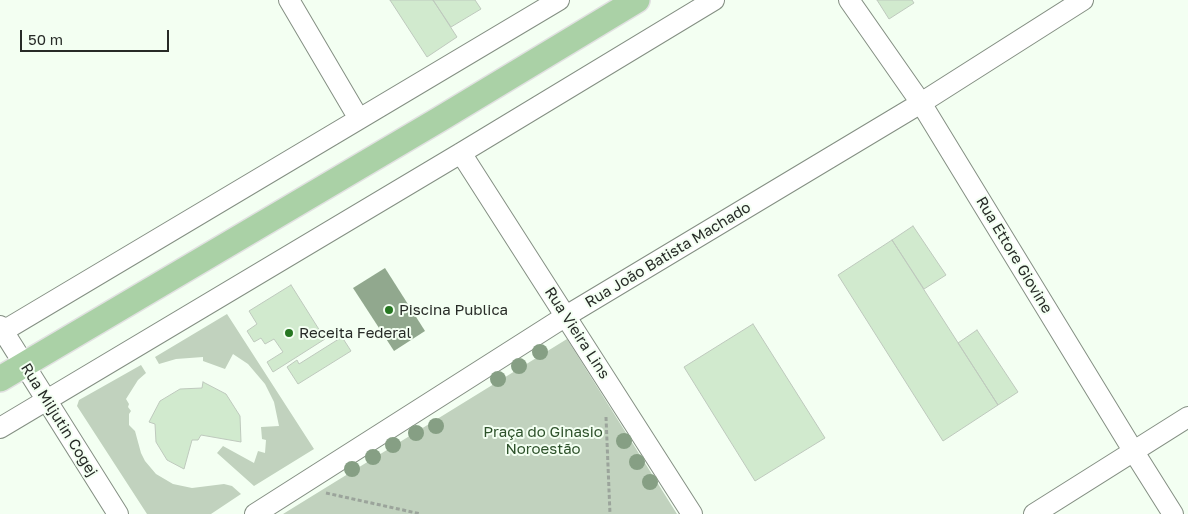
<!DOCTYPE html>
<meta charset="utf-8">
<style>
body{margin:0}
#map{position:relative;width:1188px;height:514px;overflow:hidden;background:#f3fff2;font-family:"Golos Text",sans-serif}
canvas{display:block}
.scale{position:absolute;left:20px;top:30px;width:149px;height:22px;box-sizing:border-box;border:2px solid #272b27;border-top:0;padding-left:6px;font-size:15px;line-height:18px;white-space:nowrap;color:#272b27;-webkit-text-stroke:4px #f3fff2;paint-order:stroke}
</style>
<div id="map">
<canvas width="1188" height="514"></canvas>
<div class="scale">50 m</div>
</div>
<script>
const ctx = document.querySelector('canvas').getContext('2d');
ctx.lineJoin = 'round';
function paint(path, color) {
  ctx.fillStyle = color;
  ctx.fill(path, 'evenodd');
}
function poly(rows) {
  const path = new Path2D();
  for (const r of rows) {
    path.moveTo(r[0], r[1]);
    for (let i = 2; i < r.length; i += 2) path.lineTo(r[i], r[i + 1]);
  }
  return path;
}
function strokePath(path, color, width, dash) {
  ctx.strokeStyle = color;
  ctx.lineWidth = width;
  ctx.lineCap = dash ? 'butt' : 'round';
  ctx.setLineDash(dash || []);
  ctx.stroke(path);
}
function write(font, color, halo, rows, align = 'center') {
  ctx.font = font + ' "Golos Text",sans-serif';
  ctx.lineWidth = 4;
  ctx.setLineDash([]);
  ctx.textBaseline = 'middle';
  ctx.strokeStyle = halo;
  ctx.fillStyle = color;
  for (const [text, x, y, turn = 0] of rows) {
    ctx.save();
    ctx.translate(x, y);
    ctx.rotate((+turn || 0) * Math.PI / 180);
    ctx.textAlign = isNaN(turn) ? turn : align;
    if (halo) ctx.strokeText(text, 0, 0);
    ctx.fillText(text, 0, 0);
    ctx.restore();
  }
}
paint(poly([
 [227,314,314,449,254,486,217,453,223,446,254,463,258,451,265,453,266,440,262,439,261,427,279,426,274,402,265,384,248,364,233,354,225,369,203,361,203,357,176,359,159,364,155,357],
 [567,339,677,514,283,514],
 [141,365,146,373,138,380,126,399,129,404,128,407,131,411,129,414,129,425,135,431,141,453,145,461,156,474,173,484,192,488,224,484,232,486,241,494,211,514,147,514,77,406,79,400]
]), '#c1d2be');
paint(poly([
 [385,268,425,331,394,351,353,288]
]), '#91a88e');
const building = poly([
 [390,0,433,0,457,37,427,57,390,0],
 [433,0,475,0,481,9,451,27,433,0],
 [877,0,912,0,914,3,889,19,877,0],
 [913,226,946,275,924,289,892,240,913,226],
 [892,240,998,405,943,441,838,275,892,240],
 [291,285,325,339,273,372,267,362,283,352,274,339,265,344,261,338,254,342,247,331,257,324,249,311,291,285],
 [753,324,825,438,755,481,684,367,753,324],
 [977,330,1018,392,998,405,958,343,977,330],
 [342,337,351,351,298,384,287,367,297,360,299,364,342,337],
 [203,382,226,394,240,416,241,442,201,435,198,440,192,440,184,469,167,460,156,442,155,424,149,422,160,401,180,389,202,388,203,382]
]);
paint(building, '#d1eace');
strokePath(building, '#bec9bd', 1);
const minor = poly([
 [289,0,359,119],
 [849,0,921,103,1134,452,1173,514],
 [461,153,692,514],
 [0,326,118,514],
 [0,333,559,0],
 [0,428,461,153,714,0],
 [255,514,566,316,921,103,1083,0],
 [1034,514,1188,417]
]);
const major = poly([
 [0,379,440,119,637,0]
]);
strokePath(minor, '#848f83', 22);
strokePath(major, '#e1e1e1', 28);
strokePath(poly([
 [606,417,610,514],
 [326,493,421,514]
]), '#9ba49b', 3, [4, 2.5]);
strokePath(minor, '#fff', 20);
strokePath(major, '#aad1a6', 25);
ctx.fillStyle = '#869f84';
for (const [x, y] of [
 [540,352],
 [519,366],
 [498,379],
 [436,426],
 [416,433],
 [624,441],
 [393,445],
 [373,457],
 [637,462],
 [352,469],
 [650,482]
]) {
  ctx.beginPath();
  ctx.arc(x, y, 8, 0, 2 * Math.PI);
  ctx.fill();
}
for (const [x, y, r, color] of [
 [389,310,5,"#267721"],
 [289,333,5,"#267721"]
]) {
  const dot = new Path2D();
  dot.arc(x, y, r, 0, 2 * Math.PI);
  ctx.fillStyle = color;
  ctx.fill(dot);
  strokePath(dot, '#f3fff2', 2);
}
write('15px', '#272b27', '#f3fff2', [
 ["Rua João Batista Machado",668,255,-31],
 ["Rua Ettore Giovine",1014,255,59],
 ["Rua Vieira Lins",577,333,57],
 ["Rua Miljutin Cogej",59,420,58]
]);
write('15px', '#272b27', '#f3fff2', [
 ["Piscina Publica",399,310],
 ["Receita Federal",299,333]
], 'left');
write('15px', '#2d512a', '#f3fff2', [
 ["Praça do Ginasio",543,432],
 ["Noroestão",543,449]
]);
</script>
